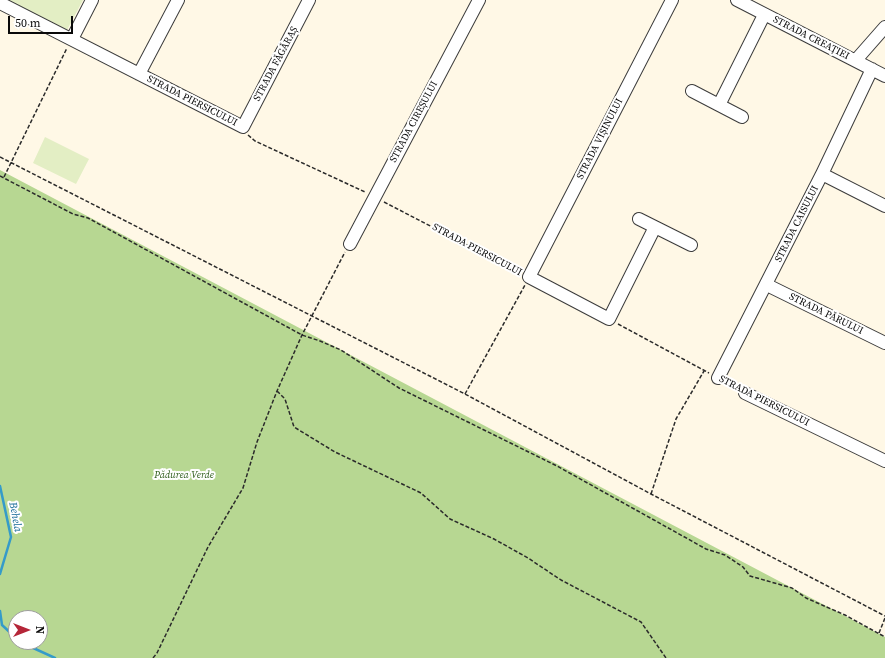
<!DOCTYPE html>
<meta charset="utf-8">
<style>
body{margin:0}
#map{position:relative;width:885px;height:658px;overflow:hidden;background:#fff8e6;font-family:"Source Serif 4",serif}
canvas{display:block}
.north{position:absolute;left:8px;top:610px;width:40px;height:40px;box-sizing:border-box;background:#fff;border:1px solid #9d9d9d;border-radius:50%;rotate:90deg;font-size:11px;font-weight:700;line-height:16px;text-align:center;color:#090909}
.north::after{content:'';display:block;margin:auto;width:14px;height:18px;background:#b52639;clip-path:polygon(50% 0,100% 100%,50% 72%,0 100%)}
.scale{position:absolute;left:8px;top:16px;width:65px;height:18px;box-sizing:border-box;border:2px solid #090909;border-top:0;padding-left:5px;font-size:12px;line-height:14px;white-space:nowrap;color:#090909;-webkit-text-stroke:3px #fff;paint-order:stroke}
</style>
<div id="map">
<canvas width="885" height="658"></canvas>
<div class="north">N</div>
<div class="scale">50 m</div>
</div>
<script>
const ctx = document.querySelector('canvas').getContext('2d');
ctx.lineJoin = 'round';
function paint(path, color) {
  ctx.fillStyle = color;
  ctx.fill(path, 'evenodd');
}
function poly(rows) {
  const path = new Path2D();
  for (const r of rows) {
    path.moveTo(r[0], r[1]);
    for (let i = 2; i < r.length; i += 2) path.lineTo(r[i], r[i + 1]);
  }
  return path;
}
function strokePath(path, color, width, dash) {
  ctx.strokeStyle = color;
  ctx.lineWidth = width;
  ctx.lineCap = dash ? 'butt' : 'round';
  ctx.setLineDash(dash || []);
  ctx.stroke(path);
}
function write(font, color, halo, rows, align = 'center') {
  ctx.font = font + ' "Source Serif 4",serif';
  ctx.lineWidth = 4;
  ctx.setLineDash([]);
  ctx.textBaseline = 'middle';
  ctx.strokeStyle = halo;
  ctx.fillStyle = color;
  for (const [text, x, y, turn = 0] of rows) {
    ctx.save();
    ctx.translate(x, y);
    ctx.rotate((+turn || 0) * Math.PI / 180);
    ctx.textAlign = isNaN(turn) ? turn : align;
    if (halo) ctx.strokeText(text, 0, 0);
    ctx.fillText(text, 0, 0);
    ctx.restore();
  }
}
paint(poly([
 [0,170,885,637,885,658,0,658],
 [16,618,40,618,40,642,16,642]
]), '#b7d792');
paint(poly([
 [6,0,83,0,66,32],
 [45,137,89,159,76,184,33,163]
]), '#e3eec4');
strokePath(poly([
 [0,486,11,537,0,574],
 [0,611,2,625,16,638],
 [20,642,55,658]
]), '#359bc9', 2.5);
const minor = poly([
 [737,0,885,76],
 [0,3,243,127,309,0],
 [72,39,92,0],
 [856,60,885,27],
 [139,74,178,0],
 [692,91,742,117],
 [719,105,764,15],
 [822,174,885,206],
 [639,219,691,245],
 [655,227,609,319,529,277,672,0],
 [350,244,479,0],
 [767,285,885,343],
 [718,378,822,174,872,69],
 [745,393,885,461]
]);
strokePath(minor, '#3c3c3c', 14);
strokePath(poly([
 [248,135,255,141,365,192],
 [0,157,465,394,651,494,885,616],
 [0,176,73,214,88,218,302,335,320,341,341,350,399,388,557,466,706,549,725,555,743,567,750,576,792,588,806,598,845,615,885,637],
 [4,177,67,48],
 [384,202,519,272],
 [618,324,709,373],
 [727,383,736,387],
 [277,391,285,399,294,427,335,452,421,493,450,519,494,539,528,558,561,580,641,622,666,658],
 [465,394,525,285],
 [651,494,676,419,704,371],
 [879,633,885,618],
 [153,658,157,653,208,547,243,488,257,442,277,391,302,335,345,252]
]), '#2b2b2b', 1.5, [4, 2]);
strokePath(minor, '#fff', 12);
write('10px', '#090909', '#fff', [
 ["STRADA CREAȚIEI",811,38,27],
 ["STRADA FĂGĂRAȘ",276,64,-62],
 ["STRADA PIERSICULUI",192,101,27],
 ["STRADA CIREȘULUI",414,122,-62],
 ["STRADA VIȘINULUI",600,139,-63],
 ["STRADA CAISULUI",797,224,-63],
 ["STRADA PIERSICULUI",477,250,28],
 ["STRADA PĂRULUI",826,314,26],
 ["STRADA PIERSICULUI",764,401,27]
]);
write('italic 10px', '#305e1d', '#fff', [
 ["Pădurea Verde",184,475]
]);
write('italic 11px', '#176a97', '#fff', [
 ["Behela",15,517,79]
]);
</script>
